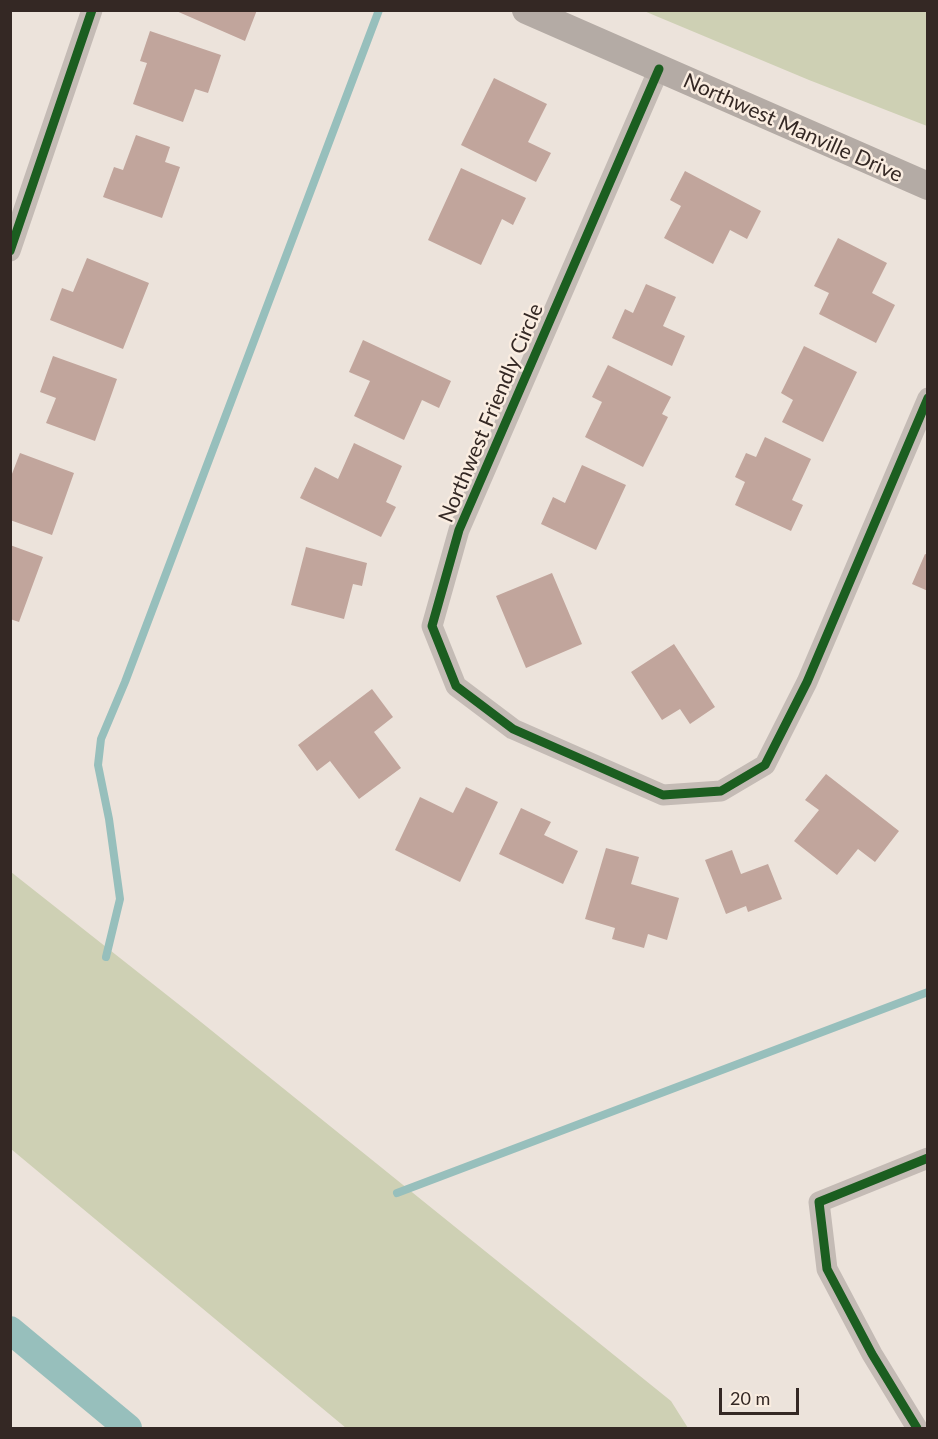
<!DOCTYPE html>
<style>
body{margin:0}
#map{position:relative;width:938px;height:1439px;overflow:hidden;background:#ece3db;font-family:Lato,sans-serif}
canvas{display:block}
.frame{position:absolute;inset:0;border:12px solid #342824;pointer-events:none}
.scale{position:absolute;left:719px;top:1388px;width:80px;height:27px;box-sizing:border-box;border:3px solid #342824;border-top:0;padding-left:8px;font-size:18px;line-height:21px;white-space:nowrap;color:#342824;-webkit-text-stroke:4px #faede1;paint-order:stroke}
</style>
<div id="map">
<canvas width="938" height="1439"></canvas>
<div class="frame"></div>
<div class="scale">20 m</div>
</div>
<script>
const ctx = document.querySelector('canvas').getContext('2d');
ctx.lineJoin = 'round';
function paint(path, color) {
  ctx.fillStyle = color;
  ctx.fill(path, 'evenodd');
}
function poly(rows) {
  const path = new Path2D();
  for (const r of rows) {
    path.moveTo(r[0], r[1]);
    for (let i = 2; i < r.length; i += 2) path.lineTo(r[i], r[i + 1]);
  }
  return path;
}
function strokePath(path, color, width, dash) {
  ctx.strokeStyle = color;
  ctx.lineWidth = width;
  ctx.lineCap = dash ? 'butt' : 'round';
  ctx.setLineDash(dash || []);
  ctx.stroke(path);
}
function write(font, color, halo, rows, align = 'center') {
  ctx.font = font + ' Lato,sans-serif';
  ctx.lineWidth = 5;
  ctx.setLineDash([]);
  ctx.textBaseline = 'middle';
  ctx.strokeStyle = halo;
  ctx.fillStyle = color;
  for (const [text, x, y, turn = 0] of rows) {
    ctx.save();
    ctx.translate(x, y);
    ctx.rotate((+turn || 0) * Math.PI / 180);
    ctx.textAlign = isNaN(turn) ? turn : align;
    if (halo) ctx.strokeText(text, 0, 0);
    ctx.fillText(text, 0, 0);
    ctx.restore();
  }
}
paint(poly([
 [644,11,927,11,927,126,809,80],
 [11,872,196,1018,671,1401,688,1428,346,1428,11,1149]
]), '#ced0b4');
strokePath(poly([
 [106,957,120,899,109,819,98,765,101,739,125,682,379,10],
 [397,1193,928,992]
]), '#97bfbc', 8);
strokePath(poly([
 [10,1330,128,1428]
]), '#97bfbc', 28);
paint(poly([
 [174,10,257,10,245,41],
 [150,31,221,55,208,93,195,89,183,122,133,104,147,63,140,61],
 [494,78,547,104,528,142,551,153,536,182,461,145],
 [136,135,170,147,165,162,180,167,162,218,103,197,114,167,123,170],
 [461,168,526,198,513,225,502,219,481,265,428,240],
 [685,171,761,211,747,239,730,230,713,264,664,238,681,206,670,200],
 [838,238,887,263,872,293,895,305,876,343,819,314,829,293,814,286],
 [87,258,149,283,123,349,50,320,62,288,73,292],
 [646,284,676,297,663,326,685,336,672,366,612,338,625,309,633,313],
 [363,340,451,381,439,408,422,400,404,440,354,416,370,381,349,372],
 [804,346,857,372,823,442,782,422,793,400,781,393],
 [53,356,117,379,95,441,46,423,56,398,40,392],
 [608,365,671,397,662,414,668,417,643,467,585,437,602,402,592,397],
 [765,437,811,459,792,500,803,505,791,531,735,505,745,482,735,477,746,453,756,457],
 [354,443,402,466,386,502,396,507,381,537,300,498,315,467,338,479],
 [20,453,74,473,52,535,10,520,10,479],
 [582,465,626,485,596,550,541,524,553,497,565,503],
 [10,545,43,557,19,622,10,619],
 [306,547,367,563,362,586,353,584,344,619,291,605],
 [925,554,928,555,928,591,912,584],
 [552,573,582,644,526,668,496,596],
 [674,644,715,707,690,724,680,709,662,720,631,672],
 [372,689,393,717,374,732,401,768,359,799,330,761,317,771,298,745],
 [826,774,899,831,875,862,858,849,837,875,794,841,819,810,805,800],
 [466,787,498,802,460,882,395,850,420,797,453,813],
 [521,808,551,822,544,835,578,851,563,884,499,854],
 [606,848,639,857,631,884,679,898,667,940,648,934,644,948,612,939,615,928,585,919],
 [732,850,741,874,768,864,782,899,748,912,746,906,726,914,705,860]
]), '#c1a59c');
strokePath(poly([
 [659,69,459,530,432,626,456,686,513,729,663,795,721,791,765,765,807,682,928,398],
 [10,251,92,10],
 [917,1428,872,1354,827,1269,819,1202,928,1158]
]), '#c4bbb5', 21);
strokePath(poly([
 [526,10,928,186]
]), '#b4aba5', 28);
strokePath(poly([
 [659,69,459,530,432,626,456,686,513,729,663,795,721,791,765,765,807,682,928,398],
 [10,251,92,10],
 [917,1428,872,1354,827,1269,819,1202,928,1158]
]), '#1b5e20', 9);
write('21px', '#342824', '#faede1', [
 ["Northwest Manville Drive",793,128,24],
 ["Northwest Friendly Circle",491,413,-67]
]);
</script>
